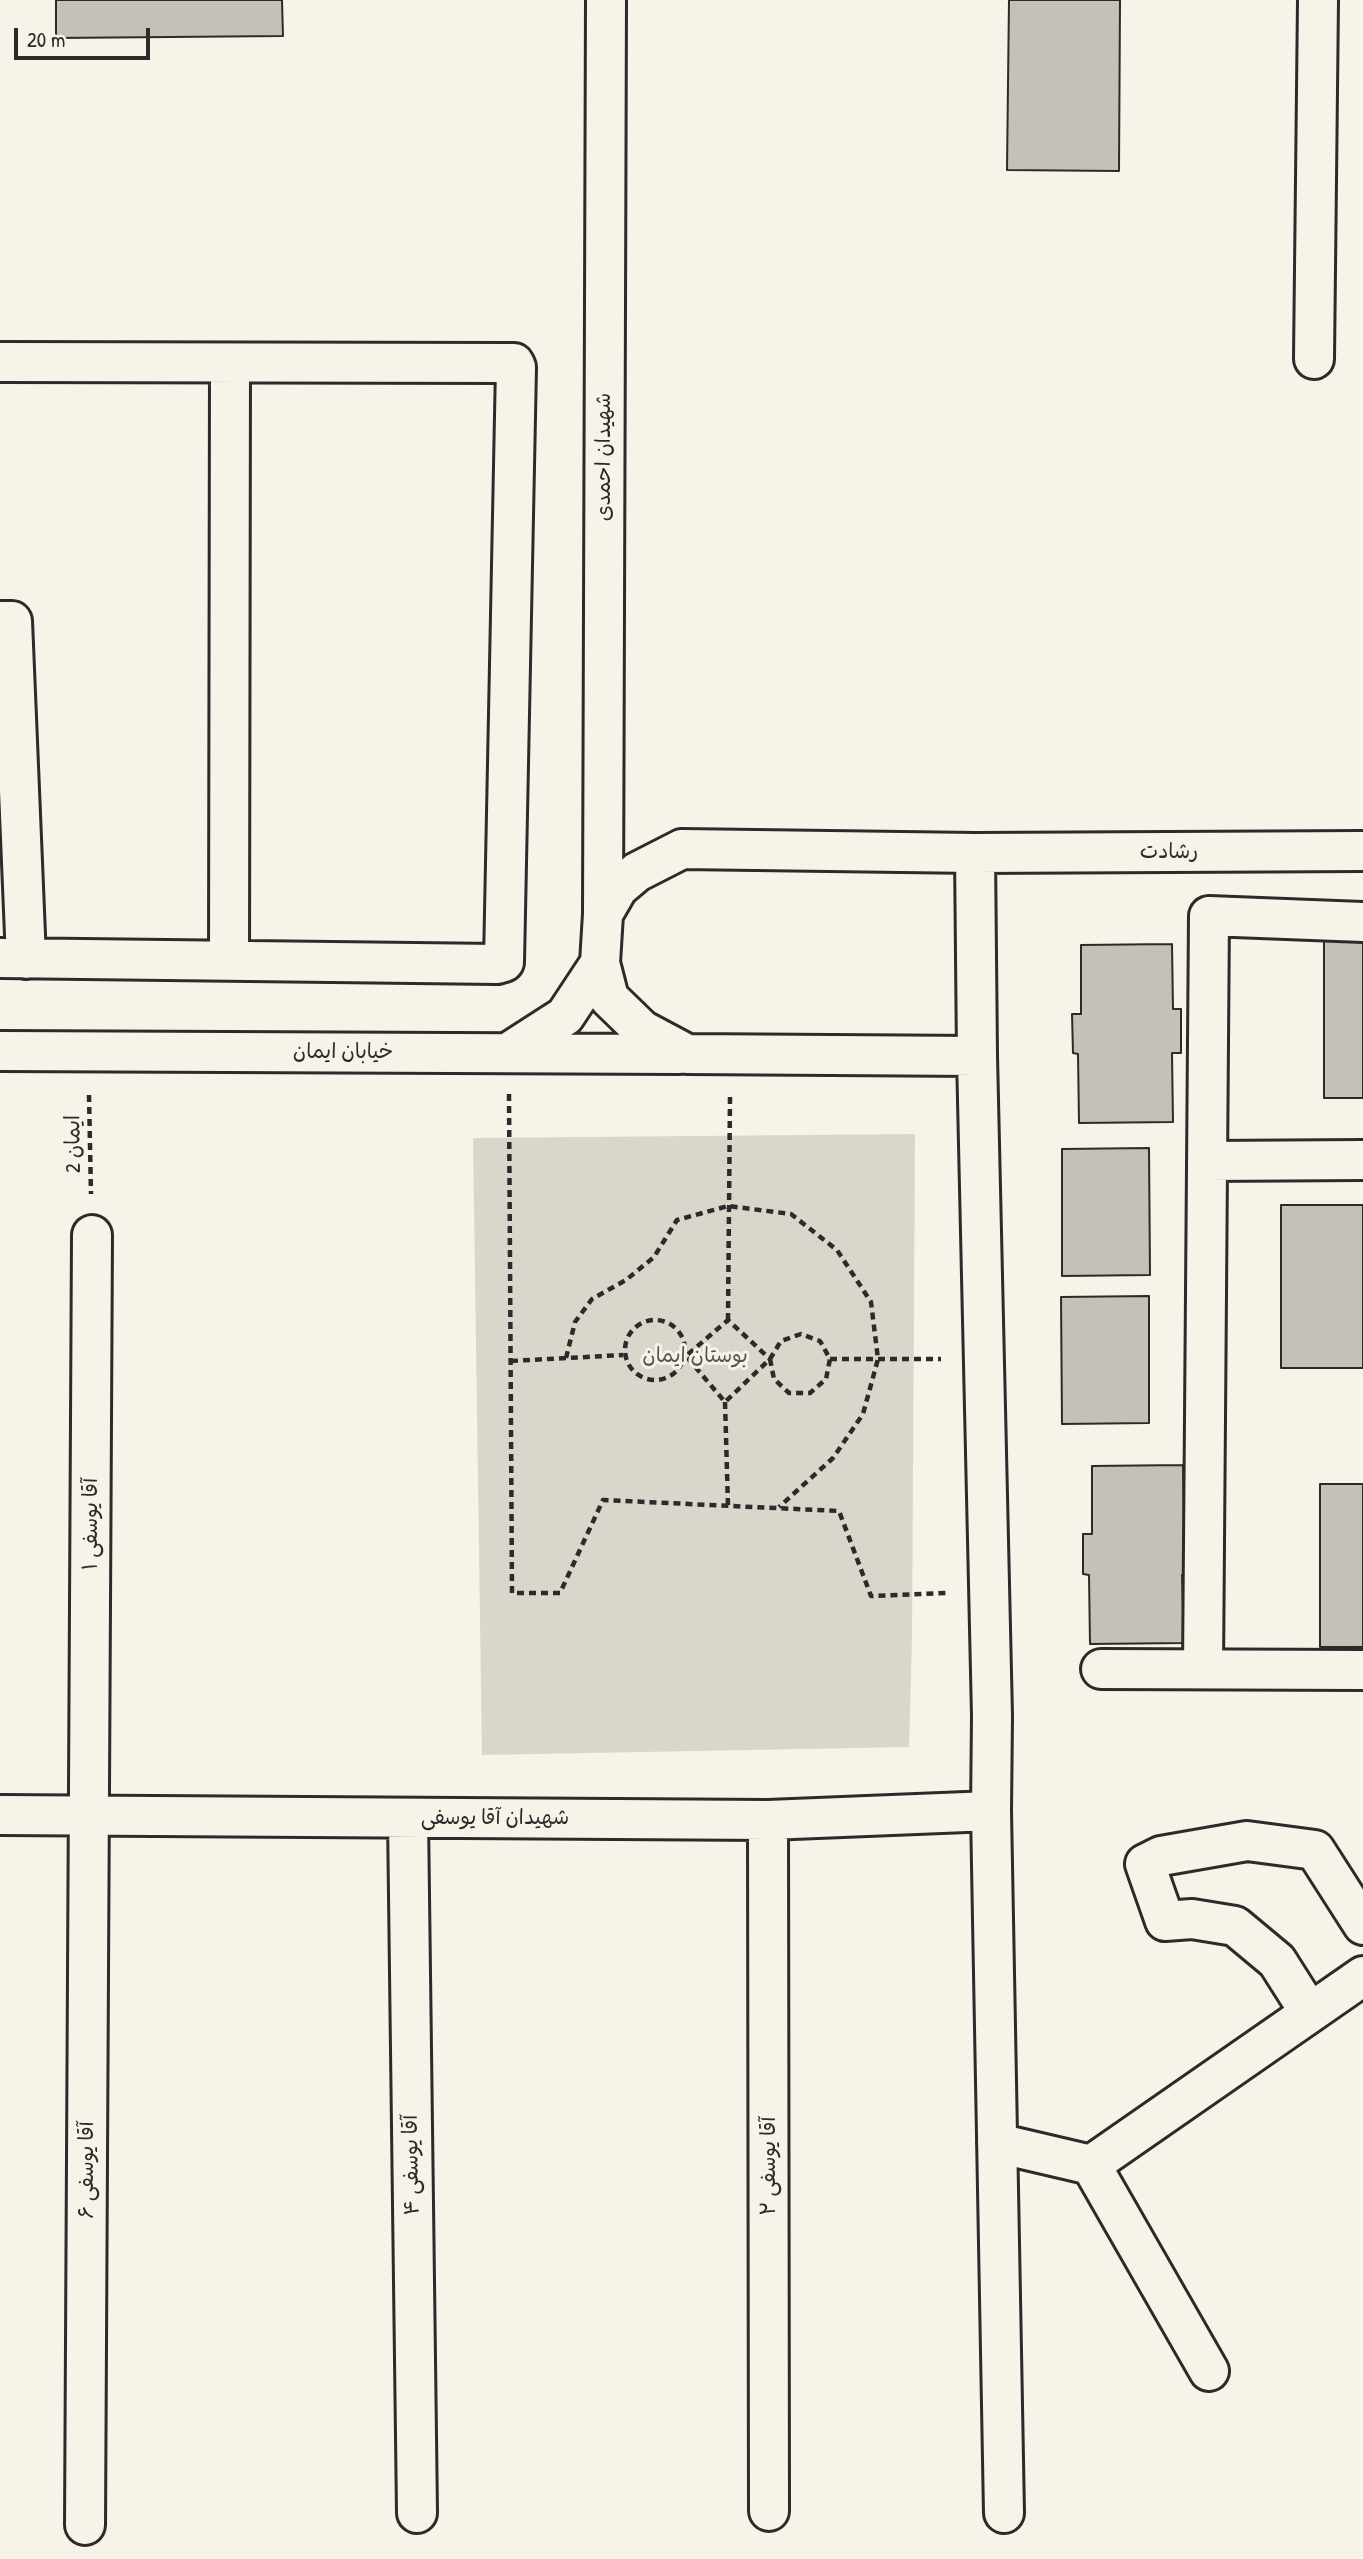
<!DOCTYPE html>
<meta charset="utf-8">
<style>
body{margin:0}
#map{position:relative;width:1363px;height:2559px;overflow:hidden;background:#f7f3e8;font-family:"Patrick Hand",sans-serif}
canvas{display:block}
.scale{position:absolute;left:14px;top:28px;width:136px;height:32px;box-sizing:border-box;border:4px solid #2b2b2b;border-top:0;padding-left:9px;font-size:21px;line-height:24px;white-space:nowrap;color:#2b2b2b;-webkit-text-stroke:5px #f7f3e8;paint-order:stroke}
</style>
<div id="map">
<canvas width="1363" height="2559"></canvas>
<div class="scale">20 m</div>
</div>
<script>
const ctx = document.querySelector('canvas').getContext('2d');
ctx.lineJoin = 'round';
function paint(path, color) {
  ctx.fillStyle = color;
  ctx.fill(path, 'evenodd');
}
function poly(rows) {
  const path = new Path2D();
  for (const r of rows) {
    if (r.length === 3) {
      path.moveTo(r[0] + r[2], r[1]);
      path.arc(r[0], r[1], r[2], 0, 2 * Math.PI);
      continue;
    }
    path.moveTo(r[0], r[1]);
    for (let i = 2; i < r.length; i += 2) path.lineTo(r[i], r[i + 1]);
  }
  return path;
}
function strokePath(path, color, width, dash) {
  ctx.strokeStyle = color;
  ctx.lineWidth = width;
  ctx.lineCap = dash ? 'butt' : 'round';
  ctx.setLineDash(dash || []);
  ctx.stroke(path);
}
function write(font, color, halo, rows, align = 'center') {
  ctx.font = font + ' "Patrick Hand","Playpen Sans Arabic",sans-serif';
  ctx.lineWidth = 6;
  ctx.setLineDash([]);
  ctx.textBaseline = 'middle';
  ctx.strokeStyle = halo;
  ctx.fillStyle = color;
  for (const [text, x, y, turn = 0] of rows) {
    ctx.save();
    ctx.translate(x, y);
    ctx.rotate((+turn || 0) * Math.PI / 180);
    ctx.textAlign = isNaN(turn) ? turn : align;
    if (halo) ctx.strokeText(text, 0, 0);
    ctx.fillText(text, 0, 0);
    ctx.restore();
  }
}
paint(poly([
 [915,1134,912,1638,909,1747,482,1755,473,1138]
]), '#dad6cc');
const building = poly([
 [56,0,282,0,283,36,56,38,56,0],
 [1009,0,1120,0,1119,171,1007,170,1009,0],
 [1324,935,1363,935,1363,1098,1324,1098,1324,935],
 [1172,944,1173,1009,1181,1009,1181,1053,1172,1053,1173,1122,1079,1123,1078,1054,1073,1053,1072,1014,1081,1014,1081,945,1172,944],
 [1149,1148,1150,1275,1062,1276,1062,1149,1149,1148],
 [1281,1205,1363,1205,1363,1368,1281,1368,1281,1205],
 [1149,1296,1149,1423,1062,1424,1061,1297,1149,1296],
 [1183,1465,1184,1530,1192,1530,1192,1574,1182,1575,1184,1643,1090,1644,1089,1575,1083,1574,1083,1534,1092,1534,1092,1466,1183,1465],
 [1320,1484,1363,1484,1363,1647,1320,1647,1320,1484]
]);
paint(building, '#c4c1b9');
strokePath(building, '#2b2b2b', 2);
const minor = poly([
 [1314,359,1318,0],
 [0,362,508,363,514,363,516,367,504,962,497,964,0,958],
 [0,621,12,621,26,959],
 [682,849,975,853,977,1056,687,1054,642,1030,609,998,600,963,603,914,618,888,637,872,682,849],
 [975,853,1363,851],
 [603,914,606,0],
 [229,960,230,364],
 [0,1051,680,1054],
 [509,1052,565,1016,600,963],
 [977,1056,992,1716,991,1811,1004,2513],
 [1207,1161,1363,1160],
 [1101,1669,1363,1670],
 [1203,1669,1209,916,1363,922],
 [0,1815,768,1820,991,1811],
 [408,1818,417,2513],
 [768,1820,769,2511],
 [1310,2013,1277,1961,1235,1926,1192,1919,1165,1921,1145,1864,1161,1856,1247,1841,1315,1850,1363,1925],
 [997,2143,1091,2165,1363,1976],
 [1091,2165,1209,2371],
 [85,2525,92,1235]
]);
strokePath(minor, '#2b2b2b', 44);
strokePath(poly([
 [509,1094,512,1593,560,1593,603,1500,839,1511,871,1596,946,1593],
 [89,1095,91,1194],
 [655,1350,30],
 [728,1320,730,1097],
 [566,1358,575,1322,592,1299,626,1280,654,1257,677,1220,728,1206,791,1214,837,1250,871,1302,878,1359,863,1414,833,1458,779,1507],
 [770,1359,774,1379,789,1393,810,1393,826,1379,830,1359,820,1341,801,1334,781,1341,770,1359,725,1402,686,1356,728,1320,770,1359],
 [830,1359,941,1359],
 [511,1361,623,1355],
 [725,1402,728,1506]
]), '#2b2b2b', 4.5, [7, 5]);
strokePath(minor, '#f7f3e8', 38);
write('21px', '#2b2b2b', '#f7f3e8', [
 ["شهیدان احمدی",604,457,-90],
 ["رشادت",1169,852],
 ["خیابان ایمان",343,1052],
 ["ایمان 2",74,1144,-91],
 ["آقا یوسفی ۱",91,1524,-90],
 ["شهیدان آقا یوسفی",495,1818],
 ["آقا یوسفی ۴",412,2165,-91],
 ["آقا یوسفی ۲",769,2166,-90],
 ["آقا یوسفی ۶",87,2170,-90]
]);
write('21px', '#575653', '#f7f3e8', [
 ["بوستان ایمان",695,1356]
]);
</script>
